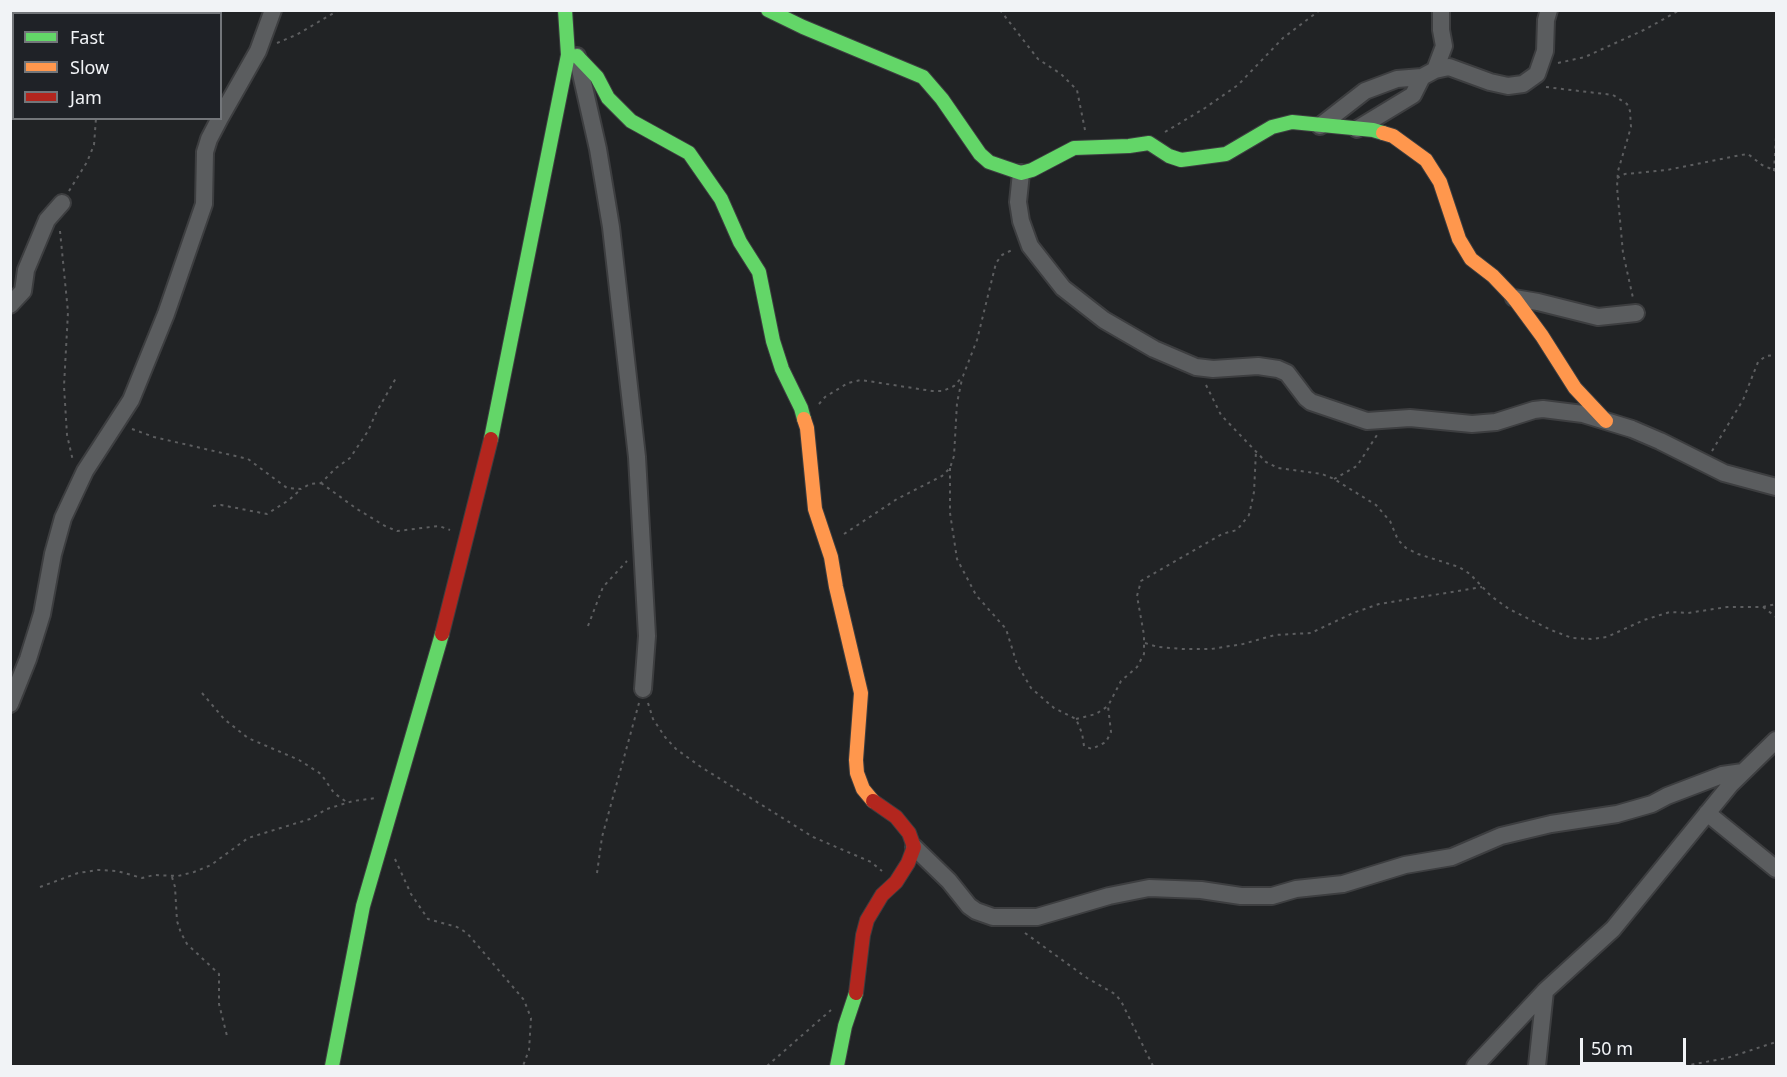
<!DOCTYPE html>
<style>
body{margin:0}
#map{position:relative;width:1787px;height:1077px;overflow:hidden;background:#212325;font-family:"Noto Sans",sans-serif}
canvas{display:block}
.frame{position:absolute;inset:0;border:12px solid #f1f3f6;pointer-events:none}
.legend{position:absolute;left:12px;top:12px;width:210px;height:108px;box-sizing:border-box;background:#1f2227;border:2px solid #73767a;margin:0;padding:8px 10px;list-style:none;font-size:18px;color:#f1f3f6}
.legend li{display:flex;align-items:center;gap:12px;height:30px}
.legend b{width:30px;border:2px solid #73767a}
.scale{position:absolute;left:1580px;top:1038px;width:106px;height:27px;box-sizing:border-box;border:3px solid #f1f3f6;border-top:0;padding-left:8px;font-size:18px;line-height:21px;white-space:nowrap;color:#f1f3f6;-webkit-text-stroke:4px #1f2227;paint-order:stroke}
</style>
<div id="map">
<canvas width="1787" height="1077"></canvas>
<div class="frame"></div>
<ul class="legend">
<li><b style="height:8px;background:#63d668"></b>Fast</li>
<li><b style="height:8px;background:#ff974d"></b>Slow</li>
<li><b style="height:8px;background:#b3261e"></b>Jam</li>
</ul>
<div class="scale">50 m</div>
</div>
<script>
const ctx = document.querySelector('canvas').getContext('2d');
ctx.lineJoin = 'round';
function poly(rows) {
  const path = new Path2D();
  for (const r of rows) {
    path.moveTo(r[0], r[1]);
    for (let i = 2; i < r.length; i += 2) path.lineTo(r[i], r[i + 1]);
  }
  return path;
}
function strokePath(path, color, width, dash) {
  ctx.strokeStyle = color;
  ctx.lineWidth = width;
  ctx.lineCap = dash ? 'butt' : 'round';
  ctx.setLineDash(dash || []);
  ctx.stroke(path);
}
const street = poly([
 [577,56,598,149,611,227,637,457,647,636,643,689],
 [1435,70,1444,46,1441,30,1441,10],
 [220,118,258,51,273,10],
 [1320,126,1365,91,1397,79,1422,77,1435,70,1449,67,1490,82,1508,86,1523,84,1537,74,1545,51,1546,20,1549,10],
 [1357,129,1413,95,1422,77],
 [1021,173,1018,202,1021,221,1030,246,1063,288,1104,320,1154,349,1196,367,1213,369,1258,366,1278,369,1287,373,1306,398,1311,402,1367,421,1410,418,1472,424,1496,422,1534,410,1543,409,1583,414,1632,429,1660,441,1724,473,1776,487],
 [1514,298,1538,302,1598,317,1636,313],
 [10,305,23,291,26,270,47,220,62,203],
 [10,704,28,659,42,614,53,554,63,518,85,471,131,400,166,314,204,204,205,152,209,139,220,118],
 [1707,813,1776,869],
 [914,847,949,881,969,906,976,911,993,917,1037,917,1109,896,1149,888,1201,890,1241,896,1272,896,1296,889,1343,884,1405,865,1452,857,1501,836,1551,824,1617,814,1652,804,1667,796,1722,775,1743,772],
 [1475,1066,1545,991,1613,929,1731,784,1776,740],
 [1537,1066,1545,991]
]);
const fast = poly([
 [768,10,803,27,923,77,942,99,980,154,989,162,1021,173,1032,170,1074,148,1129,146,1149,143,1169,156,1181,160,1226,154,1272,127,1292,122,1373,130,1383,133],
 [577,56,597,77,608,98,631,121,689,153,721,199,740,242,759,272,773,341,782,369,801,408,804,419],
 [491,439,568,55,565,10],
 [332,1066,363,906,442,634],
 [837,1066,845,1026,856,993]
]);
const slow = poly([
 [1383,133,1393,136,1426,160,1440,182,1459,239,1471,259,1493,276,1514,298,1542,336,1575,388,1606,421],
 [804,419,807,428,815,509,831,557,836,587,861,693,856,760,857,773,863,789,873,801]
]);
const jam = poly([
 [442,634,491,439],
 [856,993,863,935,867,920,882,895,896,882,908,863,914,847,909,833,896,817,873,801]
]);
strokePath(street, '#3d3e40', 20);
strokePath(fast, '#3d3e40', 16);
strokePath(slow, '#3d3e40', 16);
strokePath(jam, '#3d3e40', 16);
strokePath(poly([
 [33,10,34,14],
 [1000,10,1038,59,1061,74,1077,90,1085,130],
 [277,43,296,35,339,10],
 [1558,63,1585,57,1646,29,1678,11,1693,10],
 [1546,87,1613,95,1627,104,1630,111,1631,127,1618,171,1617,187,1623,253,1633,298],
 [1165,132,1205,108,1238,85,1283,38,1320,10],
 [1774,171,1776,137],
 [1617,178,1625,174,1667,170,1741,155,1748,154,1762,165,1776,171],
 [69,191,87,162,94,145,96,118],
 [60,231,68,312,64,386,67,435,73,461],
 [1206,385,1221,415,1266,462,1278,468,1322,474,1334,479,1376,505,1382,512,1390,521,1398,540,1406,548,1418,554,1459,567,1470,574,1491,596,1509,609,1551,630,1572,638,1591,639,1607,637,1644,620,1670,612,1688,613,1727,607,1763,607,1776,604],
 [819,404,825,397,848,383,861,380,932,391,943,391,954,386,963,376,977,340,996,263,1002,255,1014,249],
 [132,429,154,437,248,459,287,488,301,489,310,484,321,483,336,468,350,458,368,431,377,411,396,378],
 [1712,451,1743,400,1758,362,1766,356,1776,355],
 [950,468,950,513,957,559,976,595,1006,629,1017,664,1031,688,1054,708,1076,719,1082,733,1084,746,1092,749,1106,742,1111,732,1108,706,1121,681,1137,667,1144,654,1144,635,1137,596,1141,581,1222,534,1237,530,1249,515,1254,492,1256,451],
 [1334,479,1357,466,1377,435],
 [321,483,357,509,385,526,397,531,439,526,450,530],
 [213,506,221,505,267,514,289,500,301,489],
 [844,534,897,499,942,476,950,468,954,456,957,403,962,379],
 [1763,607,1776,617],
 [588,626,603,587,627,561],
 [1145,643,1158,647,1182,649,1211,649,1243,644,1275,635,1311,633,1353,613,1379,604,1482,587],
 [202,693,224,719,248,738,299,760,321,774,334,793,348,803],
 [648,703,653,719,665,737,676,749,701,767,813,837,871,862,882,871],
 [1076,719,1096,714,1108,706],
 [395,859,411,894,428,919,457,927,467,933,524,1000,531,1018,529,1050,523,1066],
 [597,873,602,837,639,703],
 [172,877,175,887,177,921,181,933,187,944,219,974,219,1004,227,1036],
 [40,887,78,873,98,870,117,871,142,878,154,875,178,876,194,872,211,865,248,838,310,819,327,809,353,801,376,798],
 [1025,933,1087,978,1115,994,1121,1001,1153,1066],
 [767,1066,831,1010],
 [1684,1066,1727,1058,1776,1042]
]), '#5d5e60', 2, [3, 4.5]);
strokePath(street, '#5b5d5f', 16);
strokePath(fast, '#63d668', 14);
strokePath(slow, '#ff974d', 14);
strokePath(jam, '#b3261e', 14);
</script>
